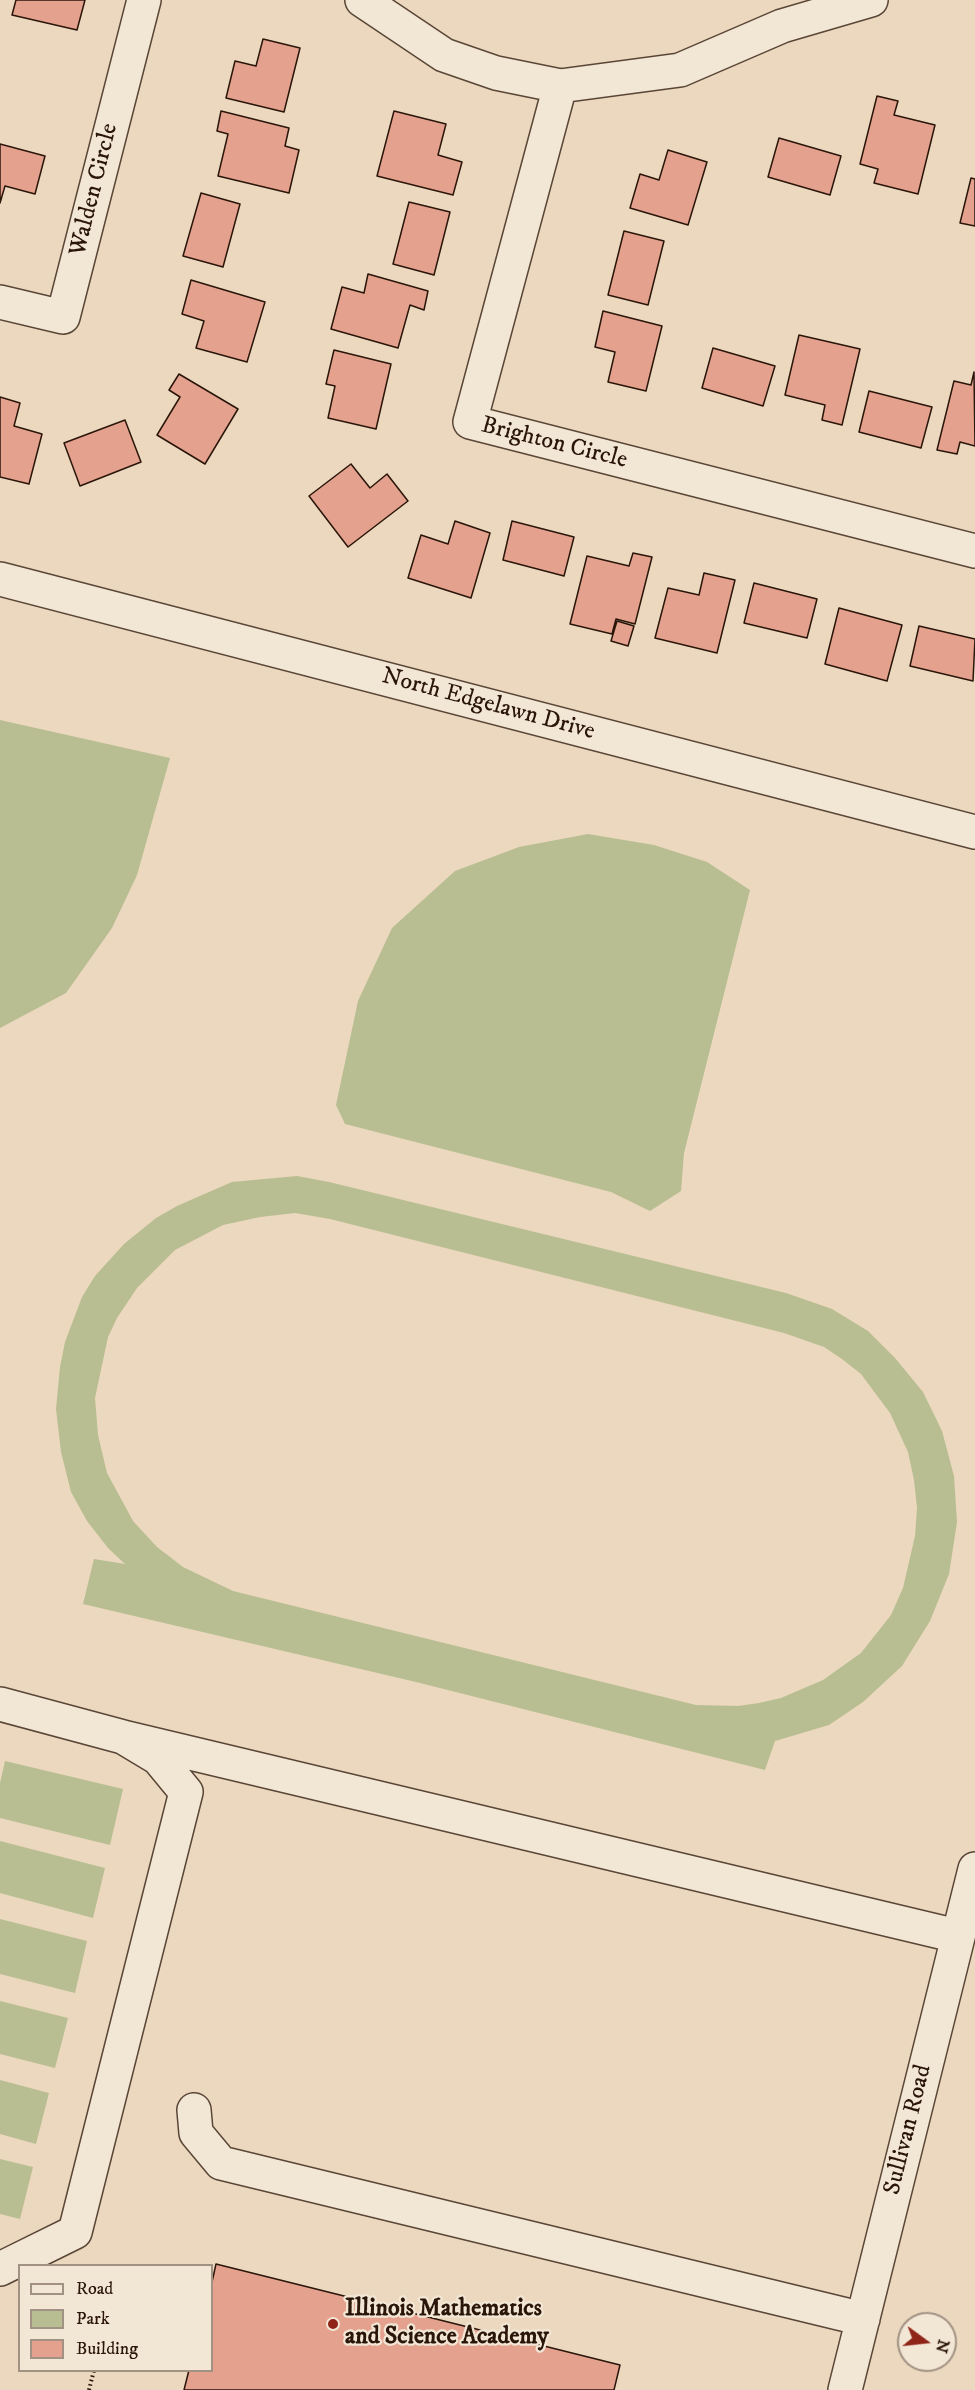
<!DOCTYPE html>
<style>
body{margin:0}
#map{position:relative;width:975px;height:2390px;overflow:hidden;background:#ebd8be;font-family:"IM FELL DW Pica",serif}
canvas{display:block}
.legend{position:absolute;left:18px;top:2264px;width:195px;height:108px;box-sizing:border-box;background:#f2e6d5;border:2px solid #a29283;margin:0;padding:8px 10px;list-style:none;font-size:18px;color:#2a1509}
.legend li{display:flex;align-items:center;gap:12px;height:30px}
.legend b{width:30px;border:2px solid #a29283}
.north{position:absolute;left:897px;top:2312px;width:60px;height:60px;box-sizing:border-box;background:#f2e6d5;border:2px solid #a29283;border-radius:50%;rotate:105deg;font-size:16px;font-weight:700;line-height:24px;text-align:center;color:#2a1509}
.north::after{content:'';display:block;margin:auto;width:21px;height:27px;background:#8f2418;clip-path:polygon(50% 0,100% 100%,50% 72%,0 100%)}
</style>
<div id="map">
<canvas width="975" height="2390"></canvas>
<ul class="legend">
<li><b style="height:8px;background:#f2e6d5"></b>Road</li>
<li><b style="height:16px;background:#b8be91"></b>Park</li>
<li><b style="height:16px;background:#e3a18e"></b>Building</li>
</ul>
<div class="north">N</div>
</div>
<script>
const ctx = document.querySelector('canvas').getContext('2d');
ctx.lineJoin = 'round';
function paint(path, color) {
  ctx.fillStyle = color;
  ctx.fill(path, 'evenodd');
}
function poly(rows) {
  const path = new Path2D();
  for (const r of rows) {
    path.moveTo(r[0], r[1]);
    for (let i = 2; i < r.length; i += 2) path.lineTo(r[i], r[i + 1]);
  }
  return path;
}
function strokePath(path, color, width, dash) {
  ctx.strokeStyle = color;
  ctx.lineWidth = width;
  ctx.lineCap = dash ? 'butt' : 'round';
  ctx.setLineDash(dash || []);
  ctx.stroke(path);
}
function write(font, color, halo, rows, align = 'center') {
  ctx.font = font + ' "IM FELL DW Pica",serif';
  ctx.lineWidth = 4.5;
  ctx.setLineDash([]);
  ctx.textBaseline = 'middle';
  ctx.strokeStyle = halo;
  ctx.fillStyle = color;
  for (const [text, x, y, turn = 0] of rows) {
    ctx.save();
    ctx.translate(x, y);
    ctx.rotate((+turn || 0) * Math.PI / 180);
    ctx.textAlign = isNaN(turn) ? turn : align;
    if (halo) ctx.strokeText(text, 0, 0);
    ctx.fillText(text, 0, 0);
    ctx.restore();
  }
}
paint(poly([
 [0,720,170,758,137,875,112,928,66,993,0,1028],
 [588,834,654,845,707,862,750,890,684,1153,681,1191,650,1211,611,1192,345,1124,336,1105,358,1001,392,928,455,871,519,847],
 [297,1176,329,1182,786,1293,832,1309,868,1331,895,1358,923,1392,942,1431,954,1476,957,1522,949,1574,930,1621,902,1666,863,1702,829,1725,775,1741,765,1770,416,1682,83,1604,94,1559,125,1564,108,1548,87,1521,71,1492,61,1452,56,1409,60,1367,65,1342,82,1297,95,1276,124,1244,156,1218,177,1206,232,1182],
 [295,1213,330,1219,784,1333,824,1347,842,1359,861,1374,890,1413,908,1452,914,1480,917,1508,915,1536,903,1588,891,1615,861,1653,823,1680,781,1698,759,1703,738,1706,696,1705,233,1591,183,1567,157,1547,133,1521,107,1473,98,1435,95,1398,108,1337,117,1318,137,1288,175,1250,223,1225,260,1217],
 [5,1761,123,1789,110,1845,0,1818,0,1783],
 [0,1841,105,1868,93,1918,0,1893],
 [0,1919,87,1941,75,1993,0,1974],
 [0,2001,68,2018,55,2068,0,2054],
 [0,2080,49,2093,36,2144,0,2134],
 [0,2159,33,2167,20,2219,0,2214]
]), '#b8be91');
const building = poly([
 [16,0,85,0,77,30,12,15,16,0],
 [263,39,300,48,284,112,226,98,235,61,256,66,263,39],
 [877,96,898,101,894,115,935,125,918,194,874,183,878,169,860,164,877,96],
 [221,111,289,128,285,146,299,150,289,193,218,176,228,134,217,131,221,111],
 [394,111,446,124,438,155,462,162,453,195,377,176,394,111],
 [779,138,841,156,830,195,768,177,779,138],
 [0,144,45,156,35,194,5,186,0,203,0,144],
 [668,150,707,162,688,225,630,208,640,174,659,180,668,150],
 [971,178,975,179,975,226,960,223,971,178],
 [201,193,240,204,223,267,183,256,201,193],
 [409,202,450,212,434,275,393,264,409,202],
 [624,231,664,241,648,305,608,295,624,231],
 [368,274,428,291,424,310,410,305,398,348,331,329,342,287,364,293,368,274],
 [191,280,265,302,247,362,196,348,204,321,182,314,191,280],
 [603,311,662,326,646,391,608,382,615,352,595,347,603,311],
 [799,335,860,349,842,425,822,420,825,405,785,395,799,335],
 [713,348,775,366,763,406,702,388,713,348],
 [334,350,391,364,376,429,328,418,335,386,326,384,334,350],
 [974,372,975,446,960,442,957,454,937,450,954,381,971,385,974,372],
 [179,374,238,409,205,464,157,435,180,397,169,390,179,374],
 [869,391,932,407,921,448,859,432,869,391],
 [0,397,20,403,14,426,42,434,29,484,0,477,0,397],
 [125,420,141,462,80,486,64,443,125,420],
 [351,464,370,488,387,474,408,501,348,547,309,496,351,464],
 [455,521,490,533,471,598,408,578,421,535,448,544,455,521],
 [512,521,574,537,564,576,503,560,512,521],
 [633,553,652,557,635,624,616,619,612,634,570,624,587,556,629,566,633,553],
 [704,573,735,580,717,653,655,638,668,588,699,595,704,573],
 [754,583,817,599,807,638,744,623,754,583],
 [839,608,902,625,887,681,825,664,839,608],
 [617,621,634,626,628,646,611,641,617,621],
 [919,626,975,639,973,681,910,666,919,626],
 [216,2264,620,2365,614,2390,184,2390,189,2370,212,2370,212,2282,216,2264]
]);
paint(building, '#e3a18e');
strokePath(building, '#2a1509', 1.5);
const minor = poly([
 [362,0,444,55,496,73,560,86,680,70,782,26,871,0],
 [560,86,470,422,975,551],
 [0,302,63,317,144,0],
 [0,579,975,832],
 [0,1704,123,1737,158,1758,186,1792,75,2232,0,2269],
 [123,1737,957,1936],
 [194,2110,196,2133,221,2163,863,2319],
 [845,2390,975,1869]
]);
strokePath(minor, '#5a4636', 36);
strokePath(poly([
 [89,2390,94,2370]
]), '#2a1509', 4, [1.5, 3]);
strokePath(minor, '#f2e6d5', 33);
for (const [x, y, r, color] of [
 [333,2324,6,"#8f2418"]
]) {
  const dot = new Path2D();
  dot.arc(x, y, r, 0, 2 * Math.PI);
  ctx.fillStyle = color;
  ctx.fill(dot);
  strokePath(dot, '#f2e6d5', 2);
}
write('24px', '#2a1509', '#f2e6d5', [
 ["Walden Circle",95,190,-76],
 ["Brighton Circle",554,444,14],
 ["North Edgelawn Drive",488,705,15],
 ["Sullivan Road",909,2130,-76]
]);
write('bold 24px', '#2a1509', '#f2e6d5', [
 ["Illinois Mathematics",345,2310],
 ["and Science Academy",345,2338]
], 'left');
</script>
